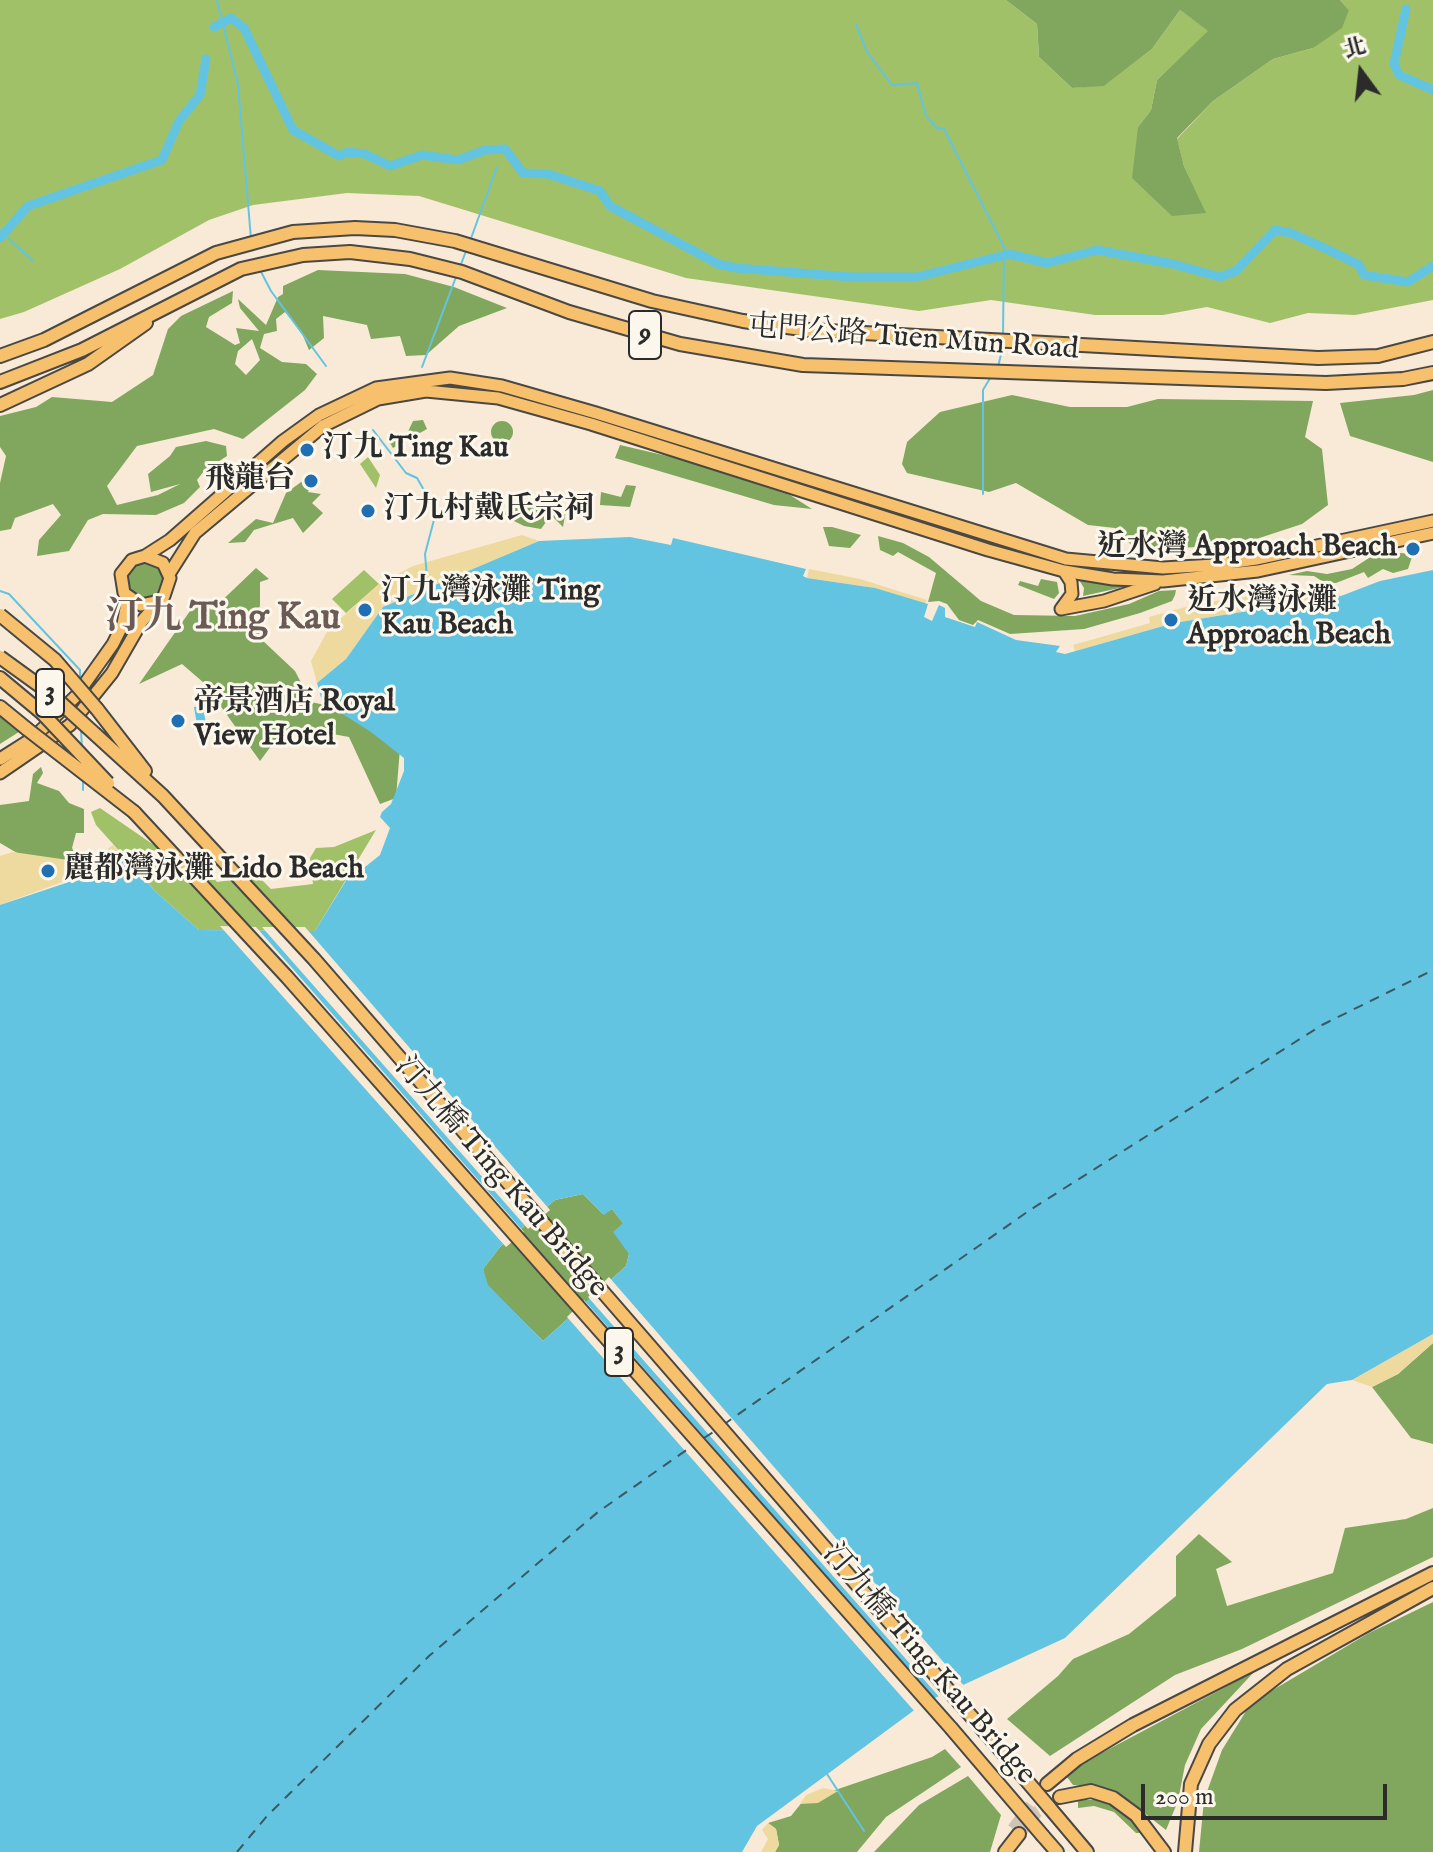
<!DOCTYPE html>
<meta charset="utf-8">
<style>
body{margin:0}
#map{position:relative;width:1433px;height:1852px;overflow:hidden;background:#f8ead7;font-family:"IM FELL English","Noto Serif TC",serif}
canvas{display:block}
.north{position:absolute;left:1321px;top:32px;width:80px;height:80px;-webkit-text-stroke:6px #fbf7ec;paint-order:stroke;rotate:345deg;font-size:22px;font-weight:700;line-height:32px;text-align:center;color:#2b2b2b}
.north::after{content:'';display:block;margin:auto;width:28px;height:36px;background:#2b2b2b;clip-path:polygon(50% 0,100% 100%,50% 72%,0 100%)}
.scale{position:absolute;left:1141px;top:1784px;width:246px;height:36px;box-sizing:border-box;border:4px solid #2b2b2b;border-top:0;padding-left:10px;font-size:24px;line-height:28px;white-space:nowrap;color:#2b2b2b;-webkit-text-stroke:6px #fbf7ec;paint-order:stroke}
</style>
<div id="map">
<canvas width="1433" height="1852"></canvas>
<div class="north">北</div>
<div class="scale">200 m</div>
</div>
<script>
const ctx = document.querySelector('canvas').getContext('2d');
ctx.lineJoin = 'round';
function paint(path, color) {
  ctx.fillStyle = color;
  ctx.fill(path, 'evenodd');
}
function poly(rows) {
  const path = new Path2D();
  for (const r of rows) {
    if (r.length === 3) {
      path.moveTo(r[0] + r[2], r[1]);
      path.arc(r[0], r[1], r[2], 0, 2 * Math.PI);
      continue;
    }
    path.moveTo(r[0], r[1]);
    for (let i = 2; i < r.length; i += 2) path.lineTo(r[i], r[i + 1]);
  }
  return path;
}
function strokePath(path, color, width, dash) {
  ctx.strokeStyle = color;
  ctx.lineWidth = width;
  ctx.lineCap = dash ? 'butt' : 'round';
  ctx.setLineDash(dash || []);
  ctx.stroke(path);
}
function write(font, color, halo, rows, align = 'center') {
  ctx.font = font + ' "IM FELL English","Noto Serif TC",serif';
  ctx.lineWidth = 6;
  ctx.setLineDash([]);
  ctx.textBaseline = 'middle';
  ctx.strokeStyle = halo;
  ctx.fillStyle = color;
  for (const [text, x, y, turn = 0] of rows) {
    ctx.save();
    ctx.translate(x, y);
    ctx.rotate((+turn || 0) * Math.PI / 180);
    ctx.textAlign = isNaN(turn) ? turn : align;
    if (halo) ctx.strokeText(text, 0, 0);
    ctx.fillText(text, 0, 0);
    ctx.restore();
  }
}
paint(poly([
 [0,0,1006,0,1037,24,1039,57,1072,88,1105,85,1152,49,1180,10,1209,31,1157,80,1151,110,1138,127,1205,212,1184,166,1177,139,1213,101,1273,59,1313,48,1349,10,1340,0,1433,0,1433,300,1355,315,1308,313,1270,323,1207,307,1163,315,1095,315,991,300,919,311,686,278,419,196,347,193,253,205,209,220,120,269,24,312,0,319],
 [368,457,380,475,376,488,360,464],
 [364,570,379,584,346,613,332,599],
 [100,808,199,876,206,870,217,882,258,876,271,889,313,884,310,858,316,848,334,847,376,830,315,931,199,930,156,892,96,825,91,812]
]), '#a1c169');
paint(poly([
 [1006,0,1340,0,1349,10,1342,28,1313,48,1273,59,1213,101,1177,138,1184,166,1206,213,1172,216,1132,178,1138,127,1151,110,1157,80,1208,31,1180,10,1152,49,1104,86,1072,88,1039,57,1037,24],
 [318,270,405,274,454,287,507,308,459,326,426,355,406,356,400,336,371,339,367,325,323,316,324,338,309,350,301,331,285,312,276,319,277,331,264,334,260,348,282,362,306,364,317,374,305,390,243,439,214,429,137,446,107,486,117,505,158,495,180,484,151,492,148,474,170,456,176,447,206,441,226,446,227,456,204,471,197,480,200,487,184,503,156,515,103,514,88,520,69,551,37,556,39,540,61,515,53,504,15,518,11,529,0,531,0,483,6,456,0,447,0,416,36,407,52,397,112,402,153,375,168,329,181,316,233,291,232,303,209,317,206,327,235,345,240,343,236,328,259,331,240,308,238,299,266,325,278,297,283,294,283,286],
 [252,339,260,360,246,375,235,364,238,351],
 [1433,390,1433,462,1350,436,1340,403,1414,395],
 [1012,395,1070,407,1127,407,1158,399,1313,401,1305,437,1322,449,1328,505,1302,524,1235,546,1135,549,1115,528,1088,525,1016,483,989,492,907,473,902,464,907,442,940,412],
 [423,420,427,429,393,448,388,440,405,438,413,421],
 [502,432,11],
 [620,445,680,459,790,495,812,509,774,505,615,458],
 [315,472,308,492,321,494,312,503,323,513,303,533,293,518,254,530,245,542,228,543,256,519,273,523,286,493],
 [626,485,636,486,630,507,600,505,601,492,621,497],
 [531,505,566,510,563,527,550,514,544,514,546,522,541,529,524,526,496,512],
 [823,527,832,527,861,535,850,548,829,546],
 [878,536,903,543,929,557,981,601,1014,615,1075,616,1129,604,1159,591,1176,590,1175,595,1172,601,1140,613,1084,629,1010,634,978,620,973,625,959,620,947,604,939,601,928,602,936,573,898,552,893,556,880,550],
 [1388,552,1413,554,1408,569,1393,573,1383,569,1368,578,1364,572,1336,583,1325,583,1314,576,1289,575,1307,571,1327,574,1352,569,1372,556],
 [145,580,18],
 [256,568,269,579,260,582,260,606,256,617,261,639,295,671,311,702,353,711,400,748,396,798,380,804,349,737,322,732,280,734,260,761,204,683,182,664,139,684,197,601,212,610],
 [1041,579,1057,582,1059,593,1054,599,1018,585,1020,581,1038,586],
 [1079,580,1122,584,1124,587,1083,596,1084,588],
 [0,714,22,730,0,744],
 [41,767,43,773,37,783,59,791,69,803,84,809,84,833,76,833,72,848,81,866,41,867,0,843,0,805,29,801,33,774],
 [583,1194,603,1214,612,1209,623,1223,629,1254,626,1266,543,1341,487,1285,483,1269,500,1247,555,1200],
 [1433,1343,1433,1444,1411,1438,1372,1387,1398,1374],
 [1433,1508,1433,1557,1242,1649,1175,1675,1050,1756,1007,1719,1058,1676,1073,1659,1129,1634,1176,1596,1176,1556,1199,1534,1232,1562,1216,1569,1227,1606,1333,1573,1345,1528,1406,1519],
 [1433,1602,1433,1852,1199,1852,1204,1800,1222,1750,1251,1703,1369,1633],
 [1254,1672,1201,1729,1185,1765,1178,1801,1166,1830,1124,1797,1100,1788,1073,1785,1064,1773],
 [945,1749,961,1767,886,1817,857,1852,775,1852,779,1845,776,1829,768,1823,791,1816,803,1801,932,1757],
 [968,1776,1001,1815,990,1852,874,1852,919,1805],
 [1078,1800,1101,1800,1121,1809,1144,1833,1136,1833,1114,1812,1094,1806,1078,1808]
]), '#80a75d');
paint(poly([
 [522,535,539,541,383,607,346,659,317,683,311,661,328,630,379,584,413,566],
 [809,569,860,579,927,600,924,605,875,588,807,578],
 [1333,590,1341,596,1174,623,1075,651,1073,645,1150,623,1149,617,1200,603,1280,592],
 [113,845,122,855,108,865,0,905,0,856,13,852,75,861,102,853],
 [1433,1334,1433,1343,1398,1374,1372,1387,1352,1380],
 [823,1788,838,1791,818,1803,800,1804,806,1795],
 [768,1823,776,1829,779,1845,775,1852,761,1852,768,1839,762,1830]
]), '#eeda9e');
paint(poly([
 [630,537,671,545,673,538,806,569,803,576,807,578,875,588,928,604,924,617,932,621,939,605,945,608,945,617,975,627,977,622,1016,640,1060,646,1056,652,1065,654,1174,623,1341,596,1380,581,1433,570,1433,1334,1352,1380,1327,1384,1065,1638,924,1703,757,1826,742,1852,0,1852,0,905,84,877,122,855,156,892,199,930,315,931,355,866,365,867,380,855,390,828,380,817,382,812,391,804,404,771,404,758,371,732,322,701,317,683,346,659,383,607,539,541],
 [583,1194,604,1215,612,1209,623,1223,613,1232,629,1254,626,1266,543,1341,488,1285,483,1269,500,1247,555,1200],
 [203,706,208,736,199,737,194,707]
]), '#62c4e0');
paint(poly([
 [220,926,256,927,524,1232,506,1247],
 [262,927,305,927,550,1210,528,1229],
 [609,1277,966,1688,941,1699,588,1297],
 [584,1300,936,1701,916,1713,567,1317]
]), '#f8ead7');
strokePath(poly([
 [217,0,238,84,251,239],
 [856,24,867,52,892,85,917,83,926,116,937,128,944,129,1004,247,1003,336],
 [0,231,33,261],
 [470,241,497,167],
 [460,267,466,251],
 [259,268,271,291,326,366],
 [422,367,456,277],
 [998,367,1003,346],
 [373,430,406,473,417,478,432,504,435,516,425,554,428,589],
 [983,494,983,390,992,375],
 [0,591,9,594,80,670,80,680],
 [81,730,82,748],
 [83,778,83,790],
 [827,1774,864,1831]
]), '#62c4e0', 2);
strokePath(poly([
 [1406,9,1394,64,1399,75,1433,90],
 [214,27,231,18,244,28,293,130,339,156,348,152,365,154,390,166,422,155,458,160,485,150,505,149,523,173,548,174,600,191,610,206,718,264,736,268,851,277,917,277,1009,254,1047,263,1097,250,1173,264,1220,277,1236,271,1275,230,1291,233,1333,252,1359,265,1364,275,1408,282,1433,266],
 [0,238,28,206,162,160,179,121,200,95,206,59]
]), '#62c4e0', 9);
strokePath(poly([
 [723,1425,1030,1210,1322,1025,1433,970],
 [704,1438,715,1431],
 [237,1852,267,1816,429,1656,598,1512,695,1444]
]), '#3c5961', 2, [10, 8]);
strokePath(poly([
 [1013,1829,1045,1787],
 [1019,1834,1037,1812,1060,1797]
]), '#cfc4b5', 12, [12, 6]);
const major = poly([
 [145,556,170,540,283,441,319,415,376,388,450,378,502,386,596,413,1066,559,1163,568,1215,565,1256,559,1433,521],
 [169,574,195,533,323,426,378,399,426,391,498,398,591,424,988,550,1064,571,1113,579,1163,581,1258,571,1433,533],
 [1061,609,1104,601,1155,584],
 [1061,609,1072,594,1071,582,1064,571],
 [0,759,33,738,76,696,113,644,123,624,128,598],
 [0,773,70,725,112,673,142,621,164,596,170,578,163,563,145,556,132,560,121,574,124,593,141,605,159,601]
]);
const highway = poly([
 [0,356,44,340,216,253,293,232,355,228,395,230,455,241,652,301,743,321,809,330,1318,358,1378,356,1433,342],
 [0,382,82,350,241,269,303,255,350,252,410,259,462,272,569,312,680,344,803,365,1326,383,1403,379,1433,373],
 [0,405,88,364,146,323],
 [0,678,42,713],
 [0,707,27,729],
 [97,709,145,771],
 [96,735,163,796,314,959,1010,1761],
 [134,812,287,977,951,1728],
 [1047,1784,1077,1759,1133,1725,1433,1573],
 [1060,1797,1091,1791,1113,1798,1136,1815,1164,1852],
 [1049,1807,1087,1852],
 [1043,1836,1057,1852],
 [1005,1852,1019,1834],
 [1185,1852,1191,1784,1209,1744,1235,1710,1287,1669,1433,1588]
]);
strokePath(major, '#4a4845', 15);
strokePath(highway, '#4a4845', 16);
strokePath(major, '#f7c06c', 11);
strokePath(highway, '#f7c06c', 12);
const highwayBridge = poly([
 [0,615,55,660,97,709],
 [0,657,51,694,96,735],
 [42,713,108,783],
 [27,729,134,812],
 [951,1728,1043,1836],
 [1010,1761,1049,1807]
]);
strokePath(highwayBridge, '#4a4845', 16, []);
strokePath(highwayBridge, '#f7c06c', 12);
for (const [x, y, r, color] of [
 [307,450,8,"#1f6fb2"],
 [311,481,8,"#1f6fb2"],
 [368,511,8,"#1f6fb2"],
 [1413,549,8,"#1f6fb2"],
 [365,610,8,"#1f6fb2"],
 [1171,620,8,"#1f6fb2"],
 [178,721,8,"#1f6fb2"],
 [48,871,8,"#1f6fb2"]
]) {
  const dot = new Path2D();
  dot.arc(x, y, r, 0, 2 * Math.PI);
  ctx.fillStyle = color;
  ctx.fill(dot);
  strokePath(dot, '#fbf7ec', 3);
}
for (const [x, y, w] of [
 [645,335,32],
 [50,693,28],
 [619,1352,28]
]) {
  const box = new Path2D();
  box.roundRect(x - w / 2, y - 24, w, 48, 6);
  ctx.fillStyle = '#fbf7ec';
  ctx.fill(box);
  strokePath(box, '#2b2b2b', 2);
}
write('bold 28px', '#2b2b2b', null, [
 ["9",645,335],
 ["3",50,693],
 ["3",619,1352]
]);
write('30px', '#2b2b2b', '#fbf7ec', [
 ["屯門公路 Tuen Mun Road",913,340,4],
 ["汀九橋 Ting Kau Bridge",500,1178,49],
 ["汀九橋 Ting Kau Bridge",928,1665,49]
]);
write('bold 30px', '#2b2b2b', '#fbf7ec', [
 ["汀九 Ting Kau",323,450],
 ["飛龍台",295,481,"right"],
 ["汀九村戴氏宗祠",384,511],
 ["近水灣 Approach Beach",1397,549,"right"],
 ["汀九灣泳灘 Ting",381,593],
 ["Kau Beach",381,627],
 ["近水灣泳灘",1187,603],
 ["Approach Beach",1187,637],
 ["帝景酒店 Royal",194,704],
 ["View Hotel",194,738],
 ["麗都灣泳灘 Lido Beach",64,871]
], 'left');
write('bold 38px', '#6b5a55', '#fbf7ec', [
 ["汀九 Ting Kau",223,620]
]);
</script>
